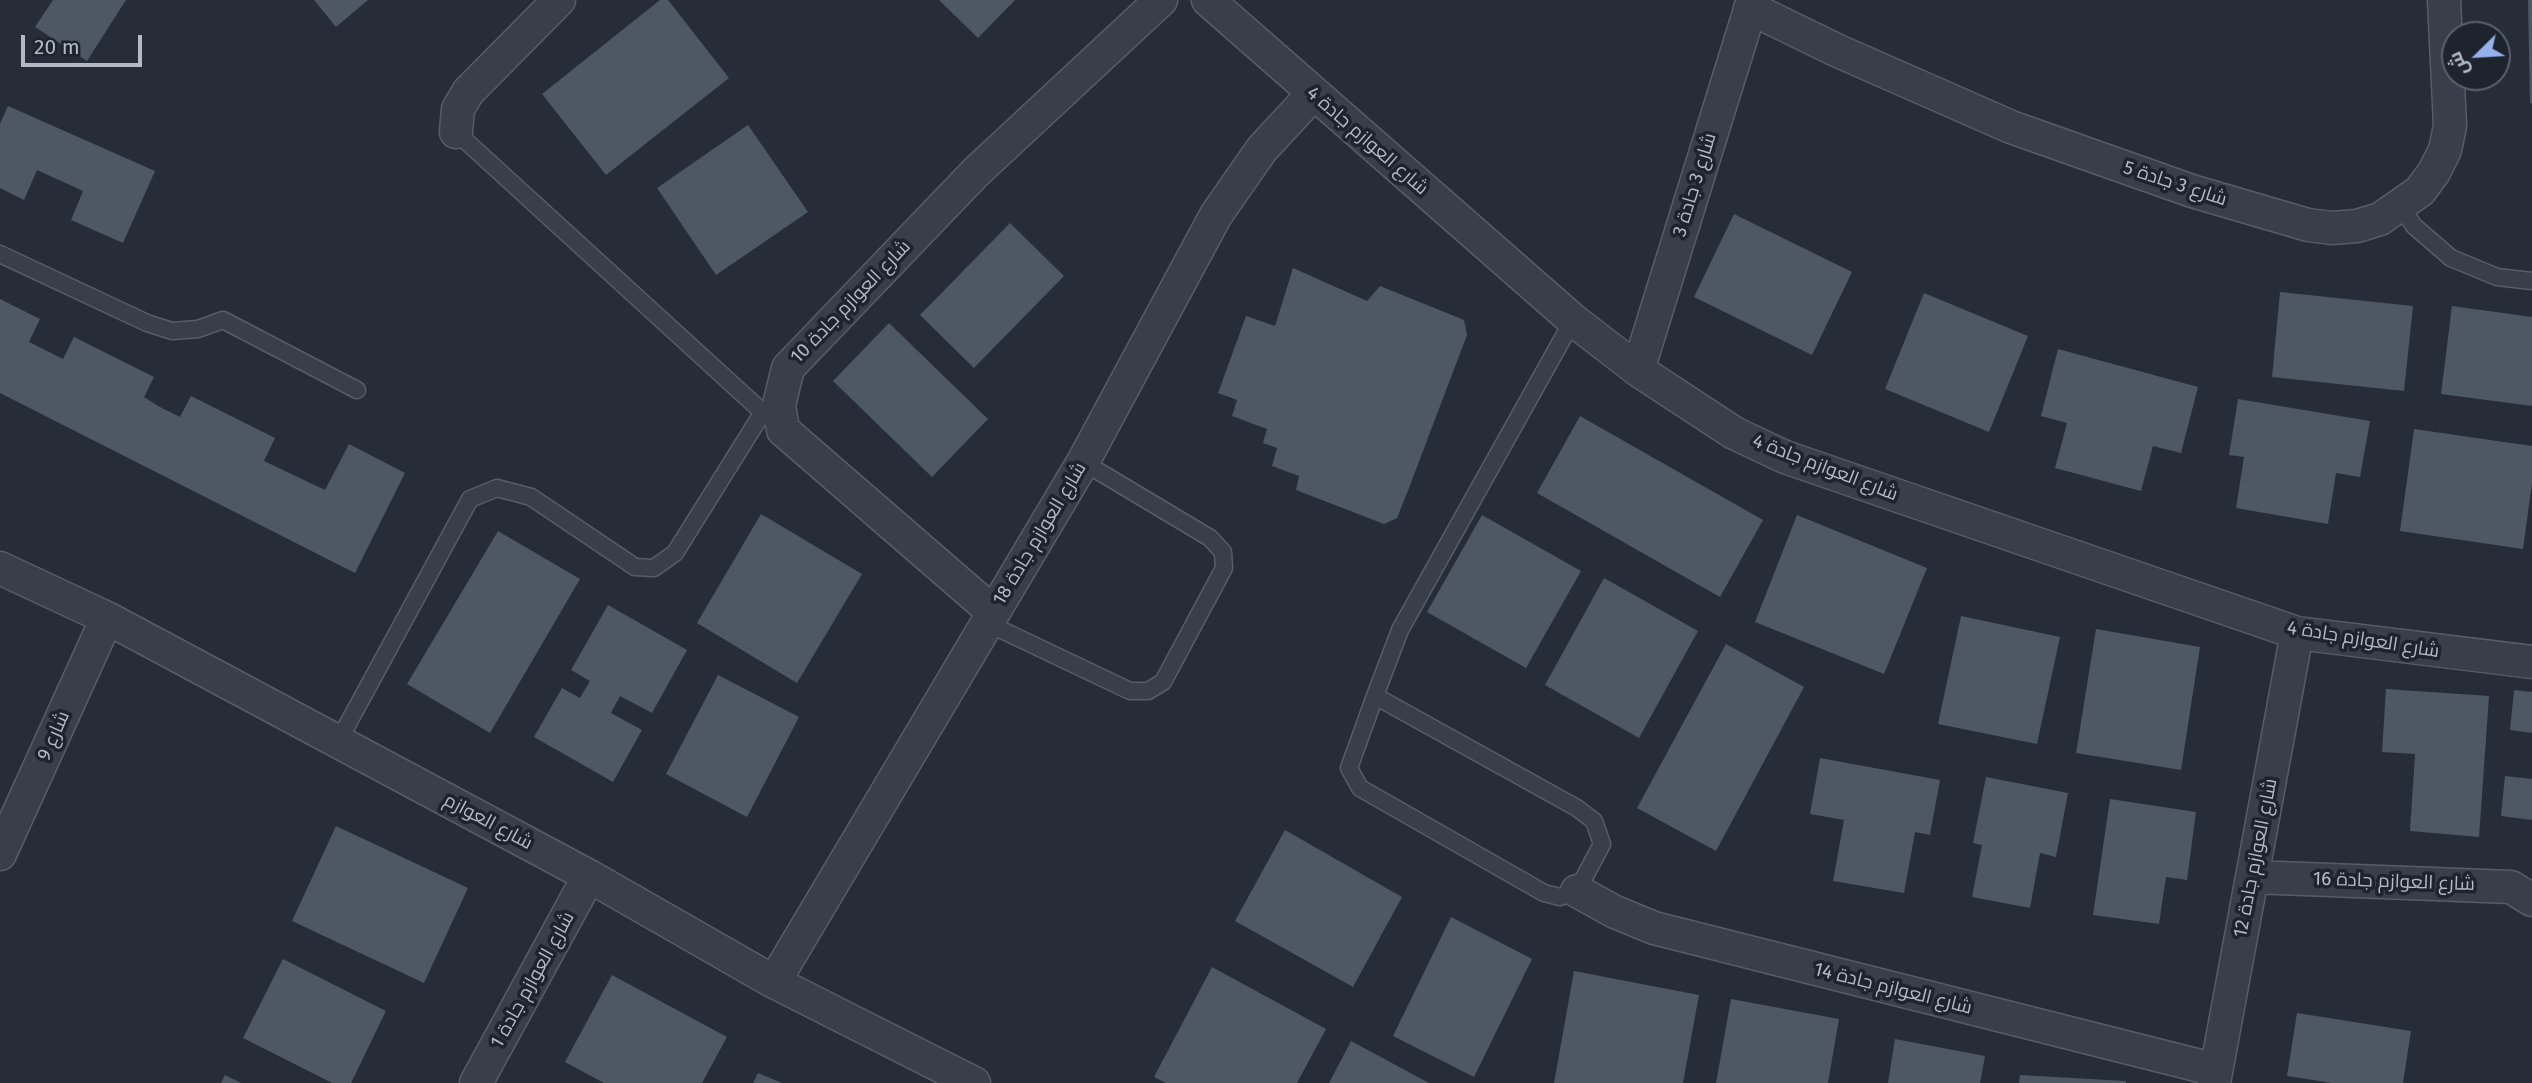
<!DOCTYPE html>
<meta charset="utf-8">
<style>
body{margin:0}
#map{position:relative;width:2532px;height:1083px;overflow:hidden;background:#262d39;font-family:"Fira Sans",Cairo,sans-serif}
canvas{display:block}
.north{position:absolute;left:2441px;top:21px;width:70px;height:70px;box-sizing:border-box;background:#1e242e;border:2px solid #5a606a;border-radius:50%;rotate:246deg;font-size:19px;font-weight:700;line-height:28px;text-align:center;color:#b4bac5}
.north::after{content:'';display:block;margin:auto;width:24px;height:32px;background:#94b1eb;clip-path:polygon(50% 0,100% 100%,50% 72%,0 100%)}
.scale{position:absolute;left:21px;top:35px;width:121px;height:32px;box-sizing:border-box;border:4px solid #b4bac5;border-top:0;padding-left:9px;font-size:21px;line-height:24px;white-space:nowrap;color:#b4bac5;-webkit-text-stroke:5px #1e242e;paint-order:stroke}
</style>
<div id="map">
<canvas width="2532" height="1083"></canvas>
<div class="north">ش</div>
<div class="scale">20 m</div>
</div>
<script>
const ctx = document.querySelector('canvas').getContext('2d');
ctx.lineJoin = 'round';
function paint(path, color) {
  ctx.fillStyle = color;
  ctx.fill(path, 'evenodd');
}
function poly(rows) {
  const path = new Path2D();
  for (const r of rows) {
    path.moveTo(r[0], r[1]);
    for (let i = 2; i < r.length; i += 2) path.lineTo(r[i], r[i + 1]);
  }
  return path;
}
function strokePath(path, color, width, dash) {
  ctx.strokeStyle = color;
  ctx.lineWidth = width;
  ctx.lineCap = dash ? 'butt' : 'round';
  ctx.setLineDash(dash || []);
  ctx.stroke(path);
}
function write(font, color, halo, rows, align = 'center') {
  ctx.font = font + ' "Fira Sans",Cairo,sans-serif';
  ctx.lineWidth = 7;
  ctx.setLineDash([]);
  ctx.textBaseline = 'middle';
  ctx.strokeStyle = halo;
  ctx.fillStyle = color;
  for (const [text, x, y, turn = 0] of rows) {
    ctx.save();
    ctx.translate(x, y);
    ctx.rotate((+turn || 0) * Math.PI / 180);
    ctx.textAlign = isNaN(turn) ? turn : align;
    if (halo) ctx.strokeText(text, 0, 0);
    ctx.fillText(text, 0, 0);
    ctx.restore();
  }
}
paint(poly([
 [53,0,126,0,87,61,35,27],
 [314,0,368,0,336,27],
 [660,0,668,0,729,78,606,175,542,94],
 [939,0,1015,0,978,38],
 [2528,0,2532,0,2532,103,2530,103],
 [8,106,155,171,123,243,71,220,83,191,37,170,24,200,0,188,0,124],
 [748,125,808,212,716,275,657,188],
 [1734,214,1852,272,1812,355,1694,297],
 [1010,223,1064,276,974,368,920,315],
 [1293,268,1367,301,1380,286,1464,320,1467,335,1409,488,1397,518,1384,524,1296,490,1299,476,1272,466,1277,448,1263,443,1267,429,1232,416,1237,400,1218,393,1246,316,1275,326],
 [2280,292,2413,306,2404,391,2272,377],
 [1924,293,2028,336,1989,432,1885,389],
 [0,299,40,319,29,342,63,359,74,337,154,377,144,397,160,407,180,417,191,396,275,438,264,461,325,490,349,444,405,473,355,573,0,393],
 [2452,306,2532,317,2532,406,2441,394],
 [889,323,988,419,932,477,833,381],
 [2058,349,2198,387,2181,453,2153,446,2141,491,2055,468,2067,423,2041,416],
 [2238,399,2370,421,2360,477,2336,473,2328,524,2236,508,2244,457,2229,455],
 [1580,416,1763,520,1720,597,1537,493],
 [2414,429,2532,446,2532,483,2523,549,2400,531],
 [761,514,862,574,797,683,697,623],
 [1482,515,1581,571,1526,668,1427,612],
 [1797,515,1927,568,1884,674,1755,622],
 [498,531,580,579,490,733,407,684],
 [1604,578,1698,631,1639,738,1545,685],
 [608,605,687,650,652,713,620,696,611,713,642,730,613,782,534,737,562,688,580,698,590,681,571,670],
 [1961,616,2060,637,2037,744,1938,724],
 [2096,629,2200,647,2181,770,2076,753],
 [1726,644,1804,687,1716,851,1637,808],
 [718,675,799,717,747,817,666,774],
 [2386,689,2489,696,2479,837,2410,831,2415,754,2382,752],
 [2514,690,2532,692,2532,733,2510,730],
 [1820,758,1940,780,1930,835,1915,832,1904,893,1833,881,1844,820,1810,814],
 [2505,776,2532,779,2532,820,2501,816],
 [1986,777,2068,793,2056,857,2040,853,2030,908,1972,897,1982,845,1973,843],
 [2110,799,2196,812,2187,880,2166,877,2159,924,2093,915],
 [336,826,468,888,424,983,292,921],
 [1285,830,1402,897,1353,987,1235,921],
 [1451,917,1532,959,1474,1077,1393,1036],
 [283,959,386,1011,351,1083,332,1083,243,1038],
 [1212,967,1326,1029,1297,1083,1166,1083,1154,1077],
 [1574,971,1699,995,1683,1083,1554,1083],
 [612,975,727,1037,702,1083,604,1083,565,1062],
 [1731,999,1839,1019,1828,1083,1716,1083],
 [2297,1013,2411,1031,2403,1083,2332,1083,2287,1076],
 [1895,1039,1985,1056,1980,1083,1888,1083],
 [1351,1041,1429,1083,1329,1083],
 [758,1073,782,1083,753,1083],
 [225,1075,241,1083,221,1083],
 [2020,1075,2126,1081,2126,1083,2019,1083]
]), '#4e5764');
const service = poly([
 [456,132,768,417],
 [2401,207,2414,226,2451,258,2497,277,2532,281],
 [0,254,147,323,172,331,198,329,223,320,357,390],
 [987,623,1130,691,1148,691,1163,682,1224,568,1223,552,1210,538,1083,462],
 [1375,696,1577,808,1594,821,1602,844,1577,891,1560,897,1544,893,1360,788,1349,768,1375,696,1400,630,1573,320],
 [338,742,470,499,497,488,531,497,635,567,654,568,675,553,763,412]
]);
const minor = poly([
 [1208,0,1573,320,1638,370,1734,433,1785,457,2297,633,2532,662],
 [1750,8,1836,50,2011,127,2192,191,2308,225,2332,228,2357,226,2380,219,2420,191,2434,172,2445,150,2450,126,2444,0],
 [456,132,458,109,468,92,559,0],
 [1638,370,1753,0],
 [0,568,107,618,589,876,774,982,974,1083],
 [993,612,783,430,779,405,788,368,976,172,1161,0],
 [0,854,107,618],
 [2252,877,2511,887,2532,900],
 [1577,891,1615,912,1654,928,2216,1070],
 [774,982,1083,462,1216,215,1262,149,1313,94],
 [476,1083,589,876],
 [2214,1083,2297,633]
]);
strokePath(service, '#575d67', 19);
strokePath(minor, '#575d67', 35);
strokePath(service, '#393f4a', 16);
strokePath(minor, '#393f4a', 32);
write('19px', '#b4bac5', '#1e242e', [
 ["شارع العوازم جادة 4",1367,141,41],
 ["شارع 3 جادة 5",2175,184,18],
 ["شارع 3 جادة 3",1695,185,-73],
 ["شارع العوازم جادة 10",851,302,-46],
 ["شارع العوازم جادة 4",1825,468,21],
 ["شارع العوازم جادة 18",1040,534,-59],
 ["شارع العوازم جادة 4",2363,640,9],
 ["شارع 9",54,736,-66],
 ["شارع العوازم",488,822,28],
 ["شارع العوازم جادة 12",2256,858,-79],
 ["شارع العوازم جادة 16",2394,882,2],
 ["شارع العوازم جادة 1",533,980,-61],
 ["شارع العوازم جادة 14",1893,989,14]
]);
</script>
